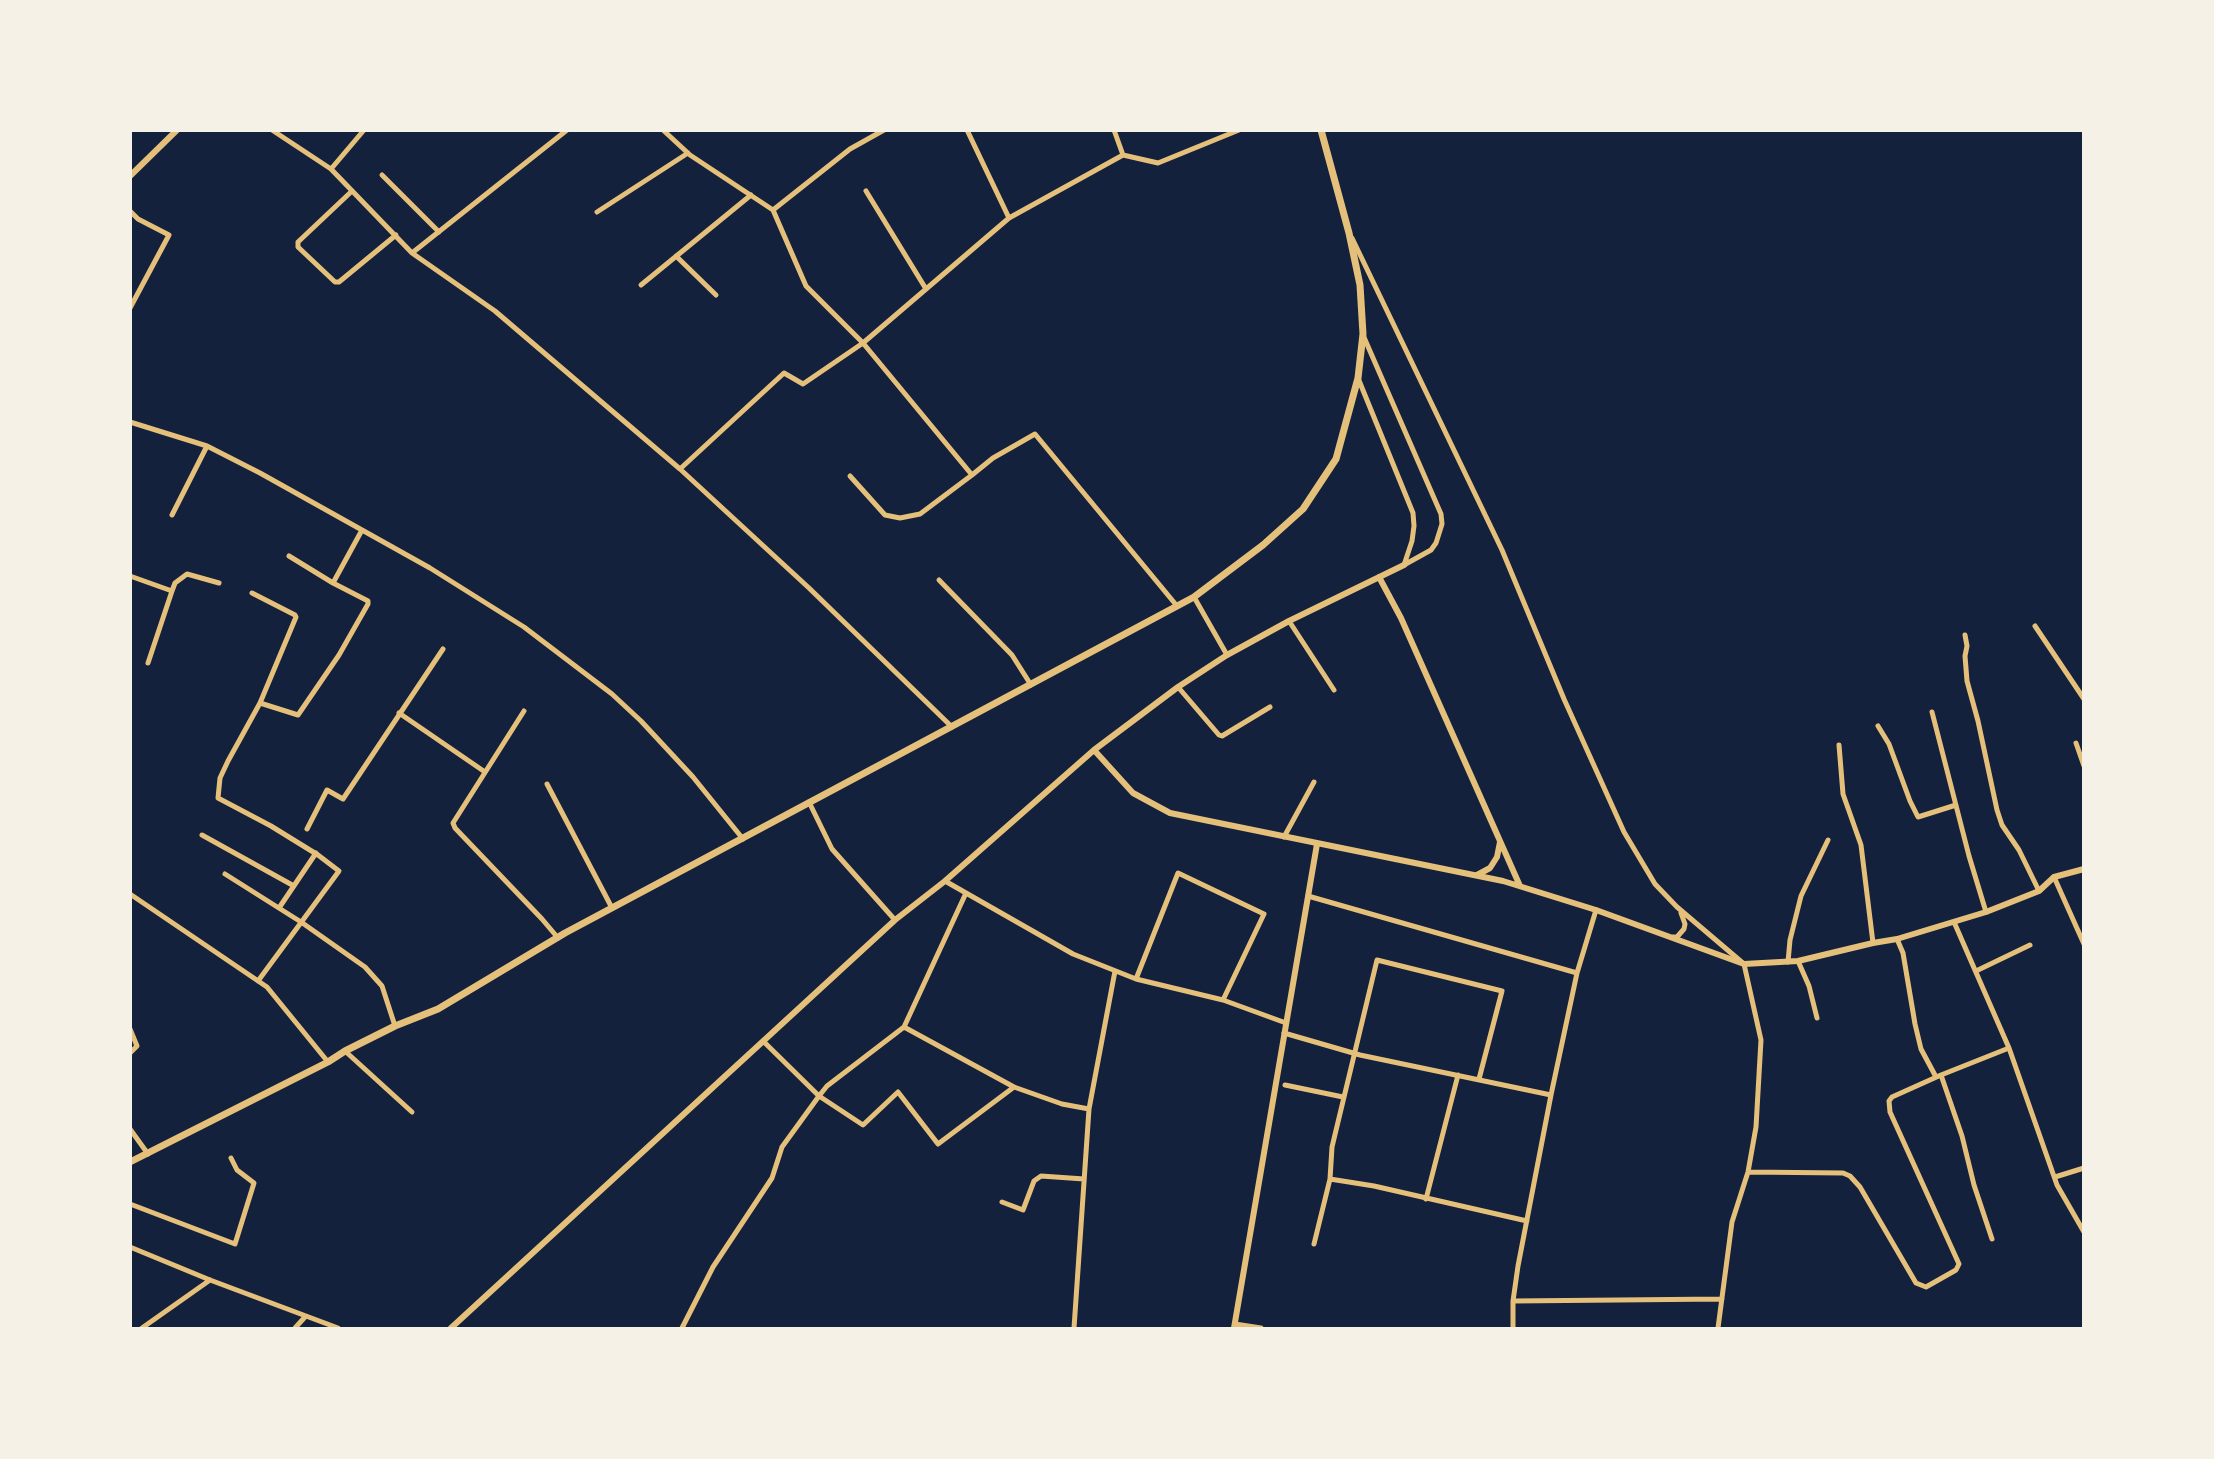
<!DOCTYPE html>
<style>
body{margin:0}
#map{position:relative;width:2214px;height:1459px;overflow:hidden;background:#14213d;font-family:"Source Sans 3",sans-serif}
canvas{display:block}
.frame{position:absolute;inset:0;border:132px solid #f6f1e7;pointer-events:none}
</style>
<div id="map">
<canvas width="2214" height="1459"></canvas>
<div class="frame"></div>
</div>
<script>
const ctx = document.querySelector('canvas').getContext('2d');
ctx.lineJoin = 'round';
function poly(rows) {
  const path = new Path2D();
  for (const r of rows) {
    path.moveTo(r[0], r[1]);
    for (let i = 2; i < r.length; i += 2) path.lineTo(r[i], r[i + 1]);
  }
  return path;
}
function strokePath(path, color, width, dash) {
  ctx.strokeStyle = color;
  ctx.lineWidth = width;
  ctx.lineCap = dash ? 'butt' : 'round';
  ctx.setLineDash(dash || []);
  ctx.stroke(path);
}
strokePath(poly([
 [272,130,331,169,412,253,495,311,680,469,809,588,952,727],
 [663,130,690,155,773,210,806,286,863,343,972,475,993,458,1035,434,1177,606],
 [967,130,1009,218],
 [1114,130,1123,155],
 [331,169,364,130],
 [382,175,439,232],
 [352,191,298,242,298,247,335,282,339,282,396,235],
 [866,191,926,289],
 [773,210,850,149,884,130],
 [130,211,138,219,169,235,130,308],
 [597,212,688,153],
 [1352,238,1502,550,1564,699,1624,832,1655,884,1677,907,1744,964,1761,1040,1756,1127,1748,1172,1732,1222,1718,1328],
 [412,253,567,130],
 [676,256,716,295],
 [641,285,751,195],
 [1363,335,1441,514,1442,524,1436,543,1431,550,1404,565],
 [1358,378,1413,513,1414,526,1412,541,1404,565],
 [130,422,207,446,260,473,430,568,524,627,612,694,641,721,693,777,743,839],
 [680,469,784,373,803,384,863,343,1009,218,1123,155,1158,163,1239,130],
 [850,476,885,515,900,518,920,514,972,475],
 [172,515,207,446],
 [130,576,172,591,175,583,187,574,219,583],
 [939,580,1012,655,1031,685],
 [333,583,362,530],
 [252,593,295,615,296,617,260,703,228,761,220,778,218,798,271,826,318,855,339,871,258,981],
 [1194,597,1227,655],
 [1289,621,1334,690],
 [2035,626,2084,699],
 [1965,635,1967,646,1965,656,1967,681,1978,721,1997,810,2002,825,2019,850,2039,891],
 [148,663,172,591],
 [1178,687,1219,735,1222,736,1270,707],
 [260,703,298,715,339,655,368,604,368,601,333,583,289,556],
 [524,711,453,823,455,828,542,919,558,938],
 [1932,712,1969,856,1986,912],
 [399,713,485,772],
 [1878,726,1889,744,1910,801,1918,817,1956,805],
 [2076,743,2084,766],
 [1839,745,1843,794,1861,845,1873,943],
 [547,784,612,908],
 [809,802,832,849,895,920],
 [307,829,327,790,343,799,443,649],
 [202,835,294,886],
 [1284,837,1314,782],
 [225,874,301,922,365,967,382,986,395,1026],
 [2054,877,2084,944],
 [945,881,1073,954,1136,979,1223,1000,1286,1023],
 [130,894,267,987,328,1062],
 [1308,896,1577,973],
 [279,908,316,853],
 [1954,922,2009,1048,2057,1185,2084,1232],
 [1673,937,1677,937,1684,929,1685,924,1681,913],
 [1897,939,1903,953,1915,1024,1921,1049,1936,1077],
 [1798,961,1809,986,1817,1018],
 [1788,962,1790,940,1801,896,1828,840],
 [1976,971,2030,945],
 [1136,979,1178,873,1264,914,1223,1000],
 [904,1027,1014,1087],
 [130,1029,137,1046,130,1053],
 [1284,1033,1360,1055,1551,1095],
 [763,1041,819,1096,863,1125,898,1092,938,1144,1014,1087,1062,1104,1089,1109],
 [345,1051,412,1112],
 [1941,1075,1962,1136,1974,1185,1992,1239],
 [1479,1079,1502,991,1377,960,1332,1147,1330,1179,1374,1186,1527,1221],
 [1285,1085,1343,1097],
 [130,1129,148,1154],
 [1748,1172,1843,1173,1850,1176,1860,1187,1916,1283,1926,1287,1956,1270,1959,1264,1890,1112,1889,1101,1892,1097,1941,1075,2009,1048],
 [2055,1177,2084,1168],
 [1426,1199,1458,1075],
 [1002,1202,1023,1210,1034,1181,1041,1176,1084,1179],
 [130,1204,235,1244,254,1183,237,1170,231,1158],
 [1314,1244,1330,1179],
 [130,1247,210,1280,338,1328],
 [1513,1301,1722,1299],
 [1235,1324,1261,1328],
 [142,1328,210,1280],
 [295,1328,305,1317],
 [682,1328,713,1267,772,1178,782,1147,819,1096,827,1086,904,1027,966,893],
 [1074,1328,1089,1109,1115,971],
 [1513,1328,1513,1301,1518,1266,1551,1095,1577,973,1596,910]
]), '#e5c07b', 5);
strokePath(poly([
 [130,176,177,130],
 [1379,577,1401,618,1520,886],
 [1094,750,1133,793,1170,813,1503,881,1596,910,1744,964,1798,961,1873,943,1897,939,1986,912,2039,891,2054,877,2084,869],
 [1477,875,1490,868,1497,857,1500,842],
 [451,1328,895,920,945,881,1094,750,1178,687,1227,655,1289,621,1404,565],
 [1234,1328,1317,844]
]), '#e5c07b', 6);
strokePath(poly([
 [130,1162,328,1062,345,1051,395,1026,438,1009,565,933,1194,597,1263,545,1303,509,1336,459,1358,378,1363,334,1360,285,1349,233,1321,130]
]), '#e5c07b', 7);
</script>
